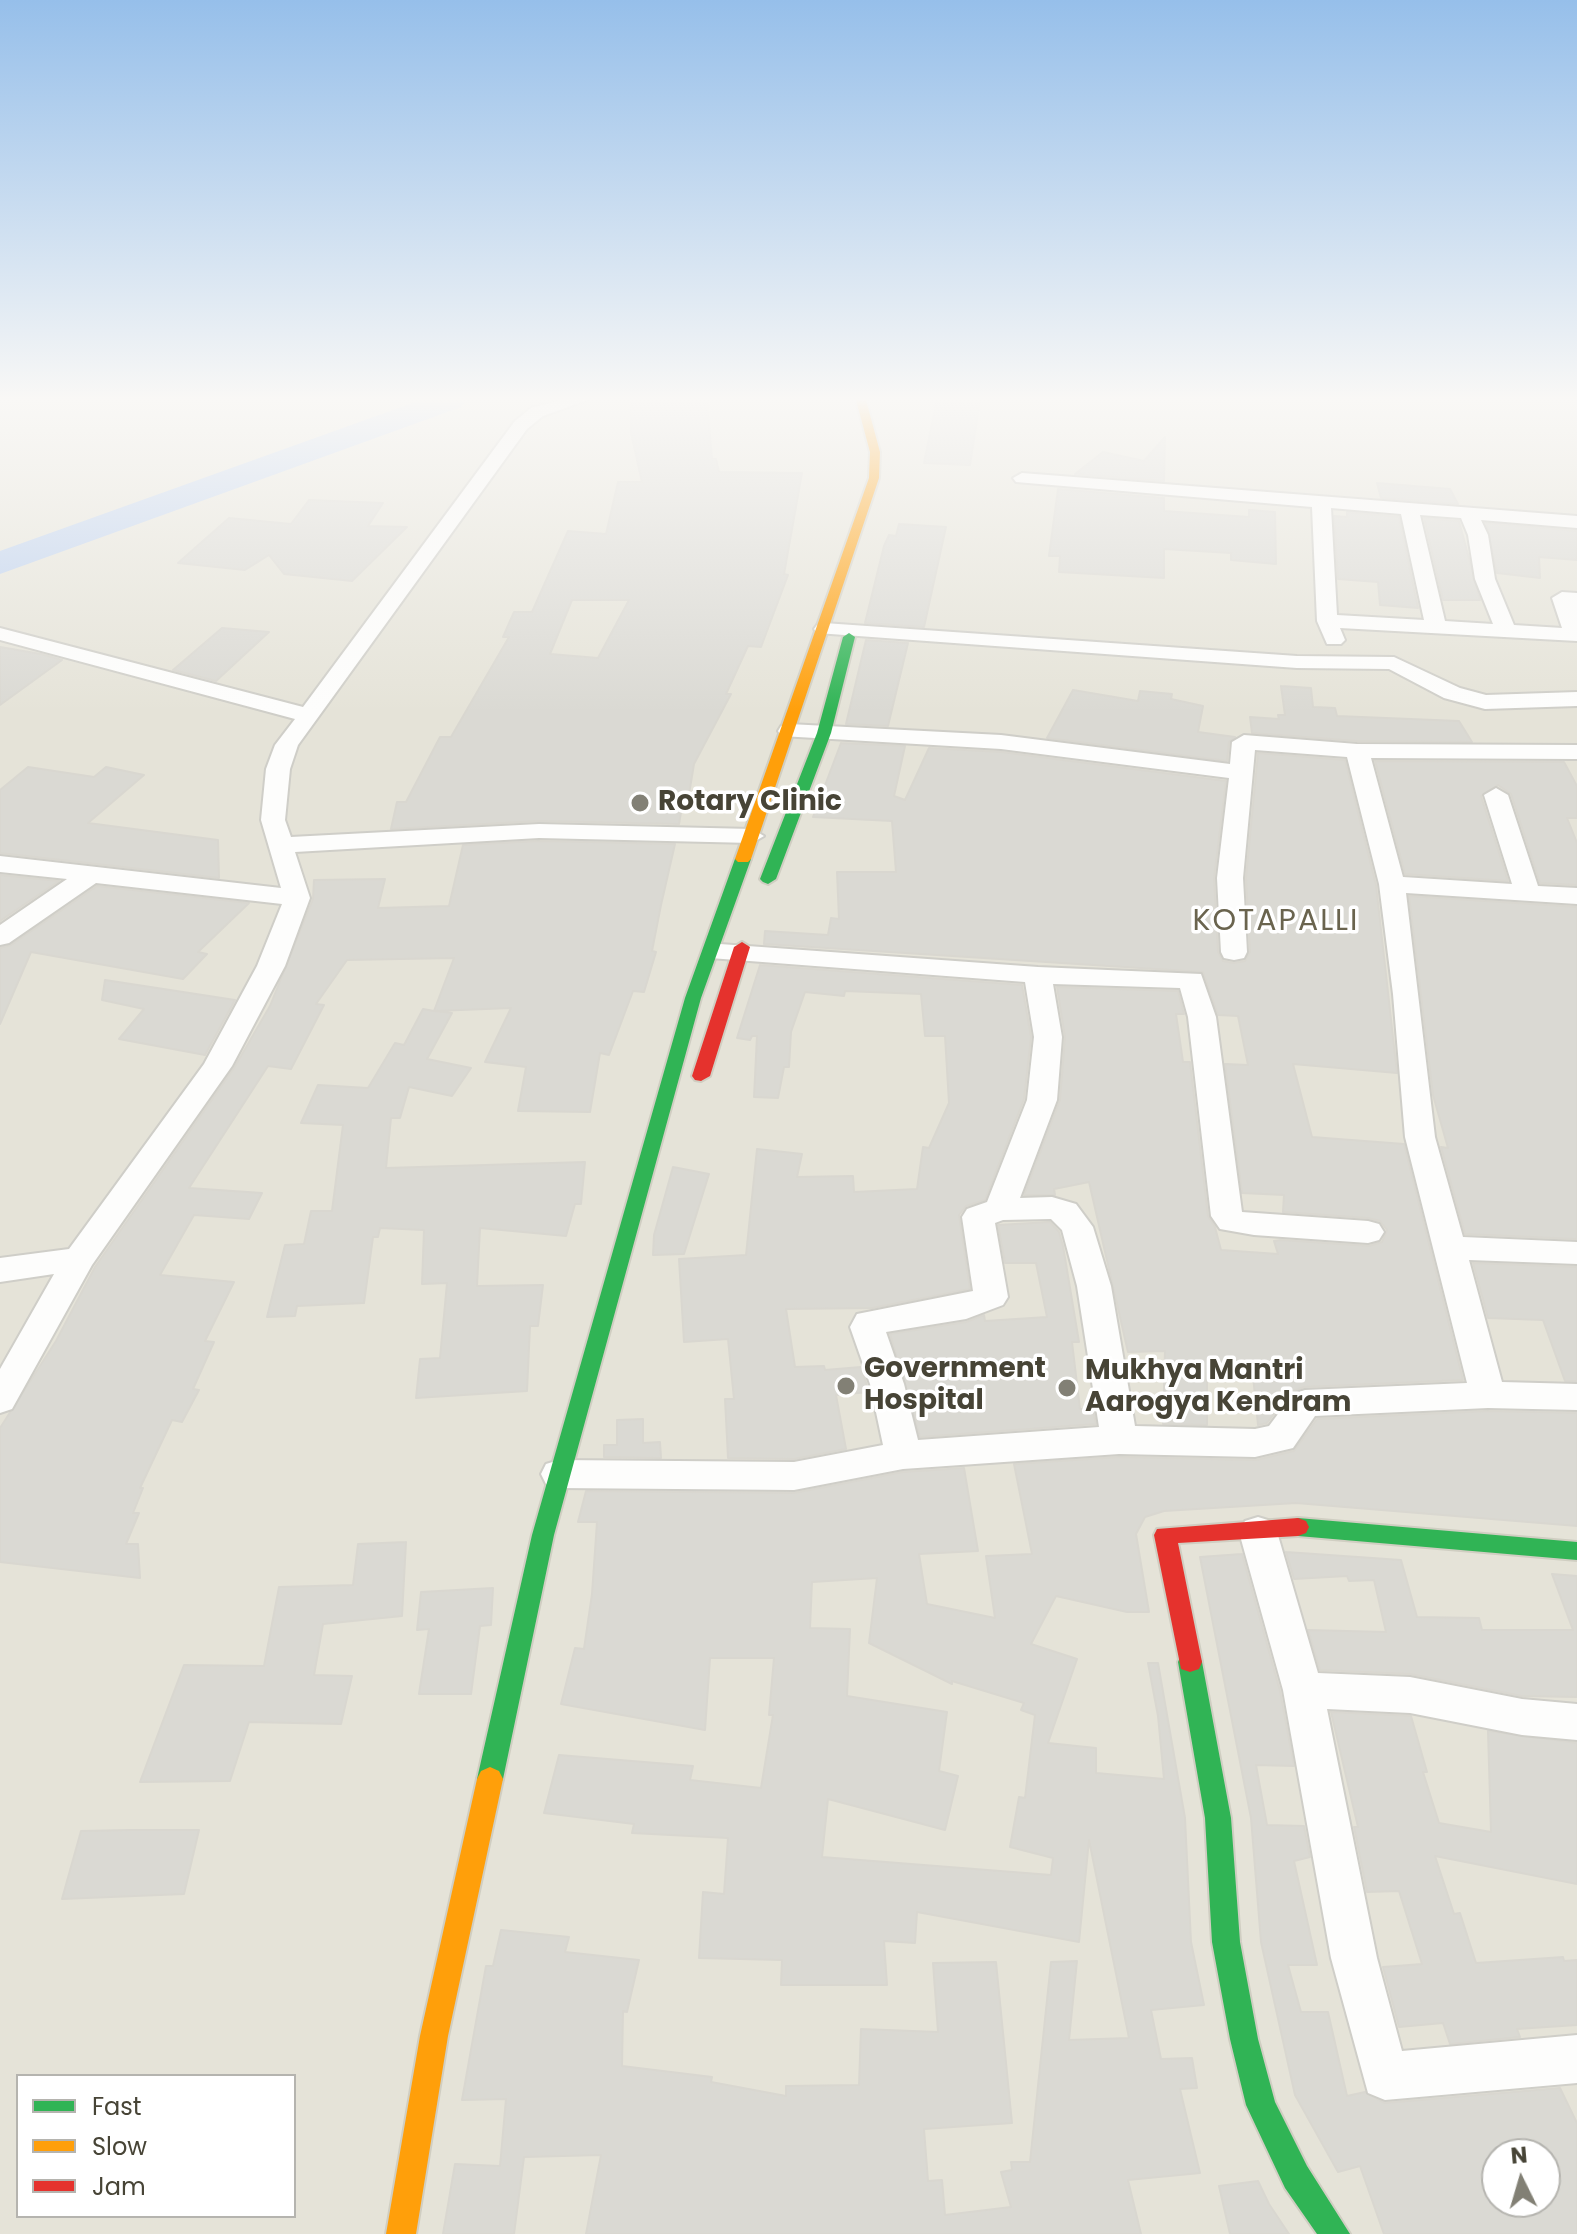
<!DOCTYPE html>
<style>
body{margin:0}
#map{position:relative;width:1577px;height:2234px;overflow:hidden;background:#f1f0eb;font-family:Poppins,sans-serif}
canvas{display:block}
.legend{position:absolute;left:16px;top:2074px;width:280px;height:144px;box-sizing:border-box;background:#fff;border:2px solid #b5b4af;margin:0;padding:10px 14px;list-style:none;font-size:24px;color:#474436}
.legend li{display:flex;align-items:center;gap:16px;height:40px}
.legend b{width:40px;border:2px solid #b5b4af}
.north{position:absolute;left:1481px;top:2138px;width:80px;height:80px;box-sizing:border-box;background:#fff;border:2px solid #b5b4af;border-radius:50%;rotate:355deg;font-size:22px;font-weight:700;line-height:32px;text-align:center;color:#474436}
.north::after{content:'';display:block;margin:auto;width:28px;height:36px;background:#828075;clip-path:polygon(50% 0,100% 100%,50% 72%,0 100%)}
</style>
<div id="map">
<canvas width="1577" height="2234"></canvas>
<ul class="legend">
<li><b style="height:10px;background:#30b455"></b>Fast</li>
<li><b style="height:10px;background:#ff9f0a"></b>Slow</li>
<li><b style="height:10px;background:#e5322d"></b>Jam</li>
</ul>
<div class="north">N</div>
</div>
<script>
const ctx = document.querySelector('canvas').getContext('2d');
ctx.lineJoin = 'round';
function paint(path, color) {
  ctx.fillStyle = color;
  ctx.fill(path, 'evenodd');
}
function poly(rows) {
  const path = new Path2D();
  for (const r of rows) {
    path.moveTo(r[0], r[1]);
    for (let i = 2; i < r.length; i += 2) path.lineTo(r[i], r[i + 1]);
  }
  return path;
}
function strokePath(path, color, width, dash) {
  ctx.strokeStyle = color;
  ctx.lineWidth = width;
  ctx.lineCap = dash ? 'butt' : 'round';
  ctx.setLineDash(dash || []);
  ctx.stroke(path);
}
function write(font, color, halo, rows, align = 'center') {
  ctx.font = font + ' Poppins,sans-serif';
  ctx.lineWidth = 7;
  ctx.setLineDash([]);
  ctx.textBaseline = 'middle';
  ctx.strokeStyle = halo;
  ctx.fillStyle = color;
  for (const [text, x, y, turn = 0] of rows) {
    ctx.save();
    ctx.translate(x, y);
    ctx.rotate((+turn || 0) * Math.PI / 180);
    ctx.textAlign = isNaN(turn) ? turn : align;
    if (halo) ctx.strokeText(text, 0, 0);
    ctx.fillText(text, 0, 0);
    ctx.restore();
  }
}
paint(poly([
 [0,400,1577,400,1577,2234,0,2234],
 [18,2076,294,2076,294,2216,18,2216],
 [1497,2154,1545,2154,1545,2202,1497,2202]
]), '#e5e3d8');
paint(poly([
 [421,400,466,400,461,407,0,574,0,551,421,400]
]), '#bcd0ee');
const building = poly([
 [631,400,707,400,712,459,716,459,719,472,802,473,784,574,788,575,761,647,748,646,726,694,731,694,694,764,686,812,681,812,679,824,539,821,391,829,397,802,406,802,440,737,451,737,509,637,503,637,514,612,532,612,568,531,606,534,618,482,642,482,631,433,631,400],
 [572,600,629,600,598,658,550,654,572,600],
 [937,400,980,400,970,465,924,463,937,400],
 [1165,437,1164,481,1075,474,1103,452,1144,461,1165,437],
 [1377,483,1450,489,1458,504,1381,498,1377,483],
 [1058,489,1164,498,1164,511,1249,517,1249,510,1275,512,1276,564,1231,560,1231,553,1164,549,1164,578,1059,572,1060,556,1049,556,1058,489],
 [309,500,383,503,368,526,407,527,352,581,284,574,269,555,245,570,178,563,229,518,291,524,309,500],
 [1347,512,1399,517,1418,608,1380,605,1378,582,1338,579,1334,516,1347,517,1347,512],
 [1424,518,1459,521,1480,600,1443,600,1424,518],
 [1486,523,1577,531,1577,560,1539,557,1540,578,1497,573,1486,523],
 [899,524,946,527,924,627,865,623,884,546,889,535,896,536,899,524],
 [222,628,269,632,216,681,173,670,222,628],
 [866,640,908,643,888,726,846,724,866,640],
 [0,647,41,654,62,660,0,705,0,647],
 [1281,686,1311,688,1313,707,1335,708,1337,716,1459,721,1472,742,1357,741,1252,733,1250,717,1279,719,1278,715,1285,715,1281,686],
 [1073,690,1138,701,1140,691,1172,694,1171,699,1203,706,1198,732,1235,737,1229,742,1227,761,1047,738,1073,690],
 [841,743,905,746,894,796,905,800,929,748,1001,752,1226,781,1214,878,1218,952,1223,961,1233,963,1245,961,1250,952,1246,878,1258,753,1345,760,1376,885,1397,1073,1293,1064,1312,1137,1404,1144,1463,1380,1304,1387,1291,1392,1267,1423,1258,1425,1253,1376,1207,1373,1207,1425,1163,1424,1165,1351,1128,1352,1089,1182,1054,1189,1055,1195,1024,1195,1060,1100,1065,1037,1057,987,1178,991,1184,1014,1176,1014,1183,1062,1190,1062,1208,1216,1215,1227,1221,1250,1278,1254,1274,1241,1281,1240,1369,1246,1382,1242,1387,1230,1380,1221,1368,1218,1283,1212,1284,1195,1242,1193,1225,1064,1248,1065,1238,1016,1218,1015,1203,972,764,944,765,931,828,935,831,918,839,919,837,872,896,872,892,821,813,817,841,743],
 [1375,761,1564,762,1577,786,1577,818,1567,818,1577,843,1577,885,1540,883,1511,794,1498,785,1481,796,1508,881,1405,874,1375,761],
 [28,767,94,777,106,767,144,775,88,823,218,840,219,878,0,853,0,790,28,767],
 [539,841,675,844,661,905,652,951,656,952,644,992,633,991,609,1055,600,1053,590,1112,518,1111,526,1067,485,1062,511,1008,435,1011,452,1013,427,1059,471,1068,452,1096,409,1087,400,1118,391,1118,386,1168,585,1162,581,1204,575,1204,566,1236,480,1228,477,1286,543,1285,538,1326,530,1326,527,1391,416,1398,420,1359,440,1358,447,1283,422,1284,424,1230,380,1228,378,1237,373,1237,364,1303,297,1306,295,1316,267,1317,285,1245,304,1244,311,1211,332,1211,343,1125,301,1123,318,1085,368,1088,395,1043,404,1045,423,1009,434,1011,454,958,347,960,316,1004,324,1005,291,1069,268,1066,189,1188,262,1193,249,1219,194,1215,160,1275,234,1282,205,1341,214,1342,193,1389,199,1390,182,1422,172,1420,140,1488,143,1488,133,1513,139,1513,126,1544,138,1544,140,1578,0,1562,0,1428,56,1341,95,1267,234,1068,270,1006,313,899,314,880,385,879,378,908,449,906,463,845,539,841],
 [0,875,59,881,0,921,0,875],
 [97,886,249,903,198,952,207,954,183,979,31,952,0,1024,0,948,11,945,97,886],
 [1409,896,1577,907,1577,1239,1465,1234,1441,1147,1448,1148,1433,1095,1409,896],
 [760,965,1022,985,1031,1037,1024,1099,985,1200,966,1206,959,1215,970,1289,872,1308,786,1309,795,1367,824,1366,825,1370,861,1367,869,1392,836,1395,846,1449,794,1459,728,1458,725,1399,734,1399,728,1339,684,1342,679,1259,746,1255,757,1149,802,1154,797,1177,853,1176,854,1192,917,1189,923,1147,929,1148,949,1103,945,1036,925,1036,921,994,845,991,844,996,805,992,791,1032,789,1067,784,1067,778,1098,754,1097,757,1036,752,1036,750,1040,737,1038,760,965],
 [105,980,235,1000,205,1055,119,1039,144,1009,102,1000,105,980],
 [673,1167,709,1174,684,1254,653,1255,654,1235,673,1167],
 [1050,1222,1059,1232,1063,1246,1079,1342,1072,1342,1080,1409,1093,1409,1096,1424,920,1437,890,1334,966,1322,984,1315,985,1321,1047,1317,1036,1263,1005,1263,998,1225,1050,1222],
 [1473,1263,1577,1267,1577,1381,1565,1381,1543,1320,1488,1318,1473,1263],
 [1488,1411,1577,1413,1577,1526,1296,1503,1164,1511,1145,1517,1136,1534,1149,1612,1127,1612,1056,1596,1031,1644,1077,1659,1048,1743,1096,1748,1096,1773,1164,1779,1158,1716,1148,1663,1158,1663,1185,1818,1191,1942,1204,2005,1151,2010,1161,2059,1192,2058,1197,2088,1180,2089,1200,2173,1128,2180,1141,2234,586,2234,601,2155,524,2157,514,2234,443,2234,455,2164,500,2166,506,2099,462,2100,486,1966,493,1966,501,1930,569,1937,565,1952,639,1960,627,2012,623,2011,622,2066,712,2077,711,2082,786,2096,786,2086,859,2085,861,2029,938,2032,933,1963,996,1962,1012,2123,924,2129,928,2181,942,2180,945,2215,1011,2207,1001,2172,1012,2170,1011,2162,1030,2162,1051,1962,1077,1961,1069,2040,1129,2038,1089,1840,1079,1942,917,1912,915,1943,884,1941,887,1985,781,1985,782,1960,699,1958,703,1892,724,1894,728,1838,632,1833,634,1824,544,1813,559,1755,693,1766,690,1780,761,1788,773,1715,769,1715,774,1658,710,1658,705,1730,561,1704,575,1648,584,1649,592,1594,597,1522,578,1522,586,1491,794,1493,903,1472,964,1468,978,1551,919,1554,927,1604,995,1618,986,1556,1032,1554,1014,1464,1119,1457,1256,1460,1294,1451,1317,1419,1488,1411],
 [877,1578,869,1643,952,1684,952,1681,1024,1703,1021,1710,1035,1715,1025,1798,1019,1797,1010,1847,1053,1858,1051,1875,822,1857,828,1799,945,1830,958,1776,939,1771,947,1712,847,1696,850,1629,810,1628,812,1582,877,1578],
 [643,1419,643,1443,660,1442,661,1458,604,1457,604,1445,617,1445,617,1420,643,1419],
 [406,1542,402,1616,323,1624,314,1675,352,1676,341,1724,249,1722,230,1781,140,1782,184,1665,264,1666,279,1587,353,1585,358,1544,406,1542],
 [1286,1552,1401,1560,1417,1617,1479,1618,1482,1630,1573,1630,1552,1574,1577,1576,1577,1697,1522,1696,1410,1674,1320,1670,1308,1630,1386,1632,1374,1580,1349,1581,1347,1576,1294,1579,1286,1552],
 [1242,1554,1280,1691,1294,1766,1256,1765,1267,1825,1304,1826,1310,1857,1294,1861,1317,1965,1288,1965,1301,2012,1328,2012,1347,2096,1365,2092,1385,2103,1560,2088,1577,2123,1577,2234,1384,2234,1360,2166,1338,2172,1295,2095,1261,1942,1251,1818,1200,1557,1242,1554],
 [1497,2154,1545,2154,1545,2202,1497,2202,1497,2154],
 [493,1588,491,1625,480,1626,471,1694,419,1694,429,1629,417,1630,421,1592,493,1588],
 [1331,1712,1411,1716,1427,1772,1423,1772,1439,1823,1491,1832,1488,1731,1577,1743,1577,1884,1435,1856,1454,1914,1460,1913,1476,1963,1563,1957,1564,1961,1577,1960,1577,2025,1517,2029,1520,2037,1450,2044,1443,2023,1399,2027,1383,1967,1422,1964,1399,1891,1367,1892,1354,1827,1358,1827,1331,1712],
 [130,1830,199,1830,184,1894,62,1899,81,1831,130,1830],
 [1258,2181,1269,2204,1289,2234,1230,2234,1219,2186,1258,2181]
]);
paint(building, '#dad9d3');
strokePath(building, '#d9d7d0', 2);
const street = poly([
 [561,400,587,400,543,416,527,429,298,745,290,769,285,820,291,837,539,824,752,829,764,836,752,843,539,838,295,852,310,898,285,966,232,1066,92,1265,12,1409,0,1413,0,1369,54,1274,0,1282,0,1258,69,1249,204,1064,257,966,282,904,96,883,9,943,0,945,0,925,67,879,0,872,0,856,281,888,261,820,266,769,275,745,295,719,0,640,0,628,303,707,515,421,531,408,561,400],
 [1022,473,1577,516,1577,528,1481,520,1488,535,1495,579,1514,625,1562,628,1552,598,1562,592,1577,593,1577,641,1340,628,1345,640,1341,644,1327,644,1317,621,1312,507,1016,482,1013,478,1022,473],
 [1331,508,1401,514,1424,620,1337,615,1331,508],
 [1420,515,1461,518,1468,535,1475,579,1493,624,1445,621,1420,515],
 [824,623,1297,656,1394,657,1460,688,1486,695,1577,692,1577,706,1485,709,1444,698,1389,669,1297,668,817,633,814,629,817,625,824,623],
 [789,724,1001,735,1230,764,1232,742,1244,735,1357,744,1577,745,1577,759,1371,758,1403,877,1512,884,1484,795,1496,788,1508,795,1538,886,1577,888,1577,904,1406,893,1435,1137,1463,1237,1577,1242,1577,1264,1469,1260,1502,1382,1577,1384,1577,1410,1488,1408,1315,1416,1293,1448,1255,1457,1119,1454,903,1469,794,1490,559,1488,546,1484,541,1474,546,1464,559,1460,794,1462,883,1445,870,1384,850,1327,857,1314,973,1291,962,1217,967,1209,987,1202,1027,1100,1034,1037,1025,982,710,958,707,952,710,946,720,944,1038,967,1201,974,1216,1017,1242,1212,1368,1221,1379,1224,1384,1232,1379,1240,1368,1243,1254,1235,1220,1229,1211,1216,1188,1017,1180,988,1053,984,1062,1037,1057,1100,1020,1198,1052,1197,1076,1204,1093,1227,1111,1286,1135,1426,1255,1429,1269,1426,1293,1394,1305,1390,1467,1383,1405,1137,1393,994,1379,884,1347,757,1255,750,1243,878,1247,952,1244,958,1234,960,1224,958,1221,952,1217,878,1229,778,1001,749,781,736,778,731,781,726,789,724],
 [1003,1220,1051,1219,1062,1230,1077,1286,1099,1427,918,1440,904,1384,886,1332,966,1319,1003,1305,1008,1297,995,1223,1003,1220],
 [1258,1517,1271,1521,1277,1532,1318,1673,1410,1677,1522,1699,1577,1704,1577,1740,1522,1735,1410,1713,1327,1709,1377,1958,1402,2051,1577,2035,1577,2083,1385,2100,1368,2093,1331,1958,1283,1690,1239,1532,1245,1521,1258,1517]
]);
const fast = poly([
 [849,633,855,637,831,733,776,879,768,884,763,882,760,879,817,733,843,637,849,633],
 [743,854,751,859,701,998,554,1535,503,1779,499,1787,490,1791,481,1787,477,1779,532,1535,685,998,735,859,743,854],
 [1298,1518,1577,1542,1577,1560,1298,1536,1290,1533,1287,1527,1290,1521,1298,1518],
 [1190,1652,1199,1655,1202,1662,1231,1818,1240,1942,1258,2039,1275,2102,1307,2166,1350,2234,1317,2234,1285,2188,1246,2105,1230,2039,1212,1942,1205,1818,1178,1662,1181,1655,1190,1652]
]);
const slow = poly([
 [856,400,866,400,880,452,879,478,751,859,748,862,738,862,735,859,869,478,870,452,856,400],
 [490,1767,499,1771,503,1779,448,2036,416,2234,386,2234,420,2036,477,1779,481,1771,490,1767]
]);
const jam = poly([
 [742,942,750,947,710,1076,701,1081,695,1080,692,1076,734,947,742,942],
 [1298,1518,1306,1521,1309,1527,1306,1533,1298,1536,1178,1543,1202,1662,1199,1669,1190,1672,1181,1669,1154,1535,1157,1529,1298,1518]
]);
strokePath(street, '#cfcec8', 4);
strokePath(fast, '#d0cec2', 4);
strokePath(slow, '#d0cec2', 4);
strokePath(jam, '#d0cec2', 4);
paint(street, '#fdfdfc');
paint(fast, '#30b455');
paint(slow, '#ff9f0a');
paint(jam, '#e5322d');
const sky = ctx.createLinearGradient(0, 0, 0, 713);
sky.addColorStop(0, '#96bfea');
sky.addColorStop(0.56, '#f9f8f6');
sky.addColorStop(1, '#f9f8f600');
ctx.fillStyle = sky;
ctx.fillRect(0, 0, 1577, 713);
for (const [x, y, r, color] of [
 [640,803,10,"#828075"],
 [846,1386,10,"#828075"],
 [1067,1388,10,"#828075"]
]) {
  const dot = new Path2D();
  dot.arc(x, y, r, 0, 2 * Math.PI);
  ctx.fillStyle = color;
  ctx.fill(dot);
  strokePath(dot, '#fff', 3);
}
write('bold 28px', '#474436', '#fff', [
 ["Rotary Clinic",658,803],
 ["Government",864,1370],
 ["Hospital",864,1402],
 ["Mukhya Mantri",1085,1372],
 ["Aarogya Kendram",1085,1404]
], 'left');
ctx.letterSpacing = '2px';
write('30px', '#6a644e', '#fff', [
 ["KOTAPALLI",1276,922]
]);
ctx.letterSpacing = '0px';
</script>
